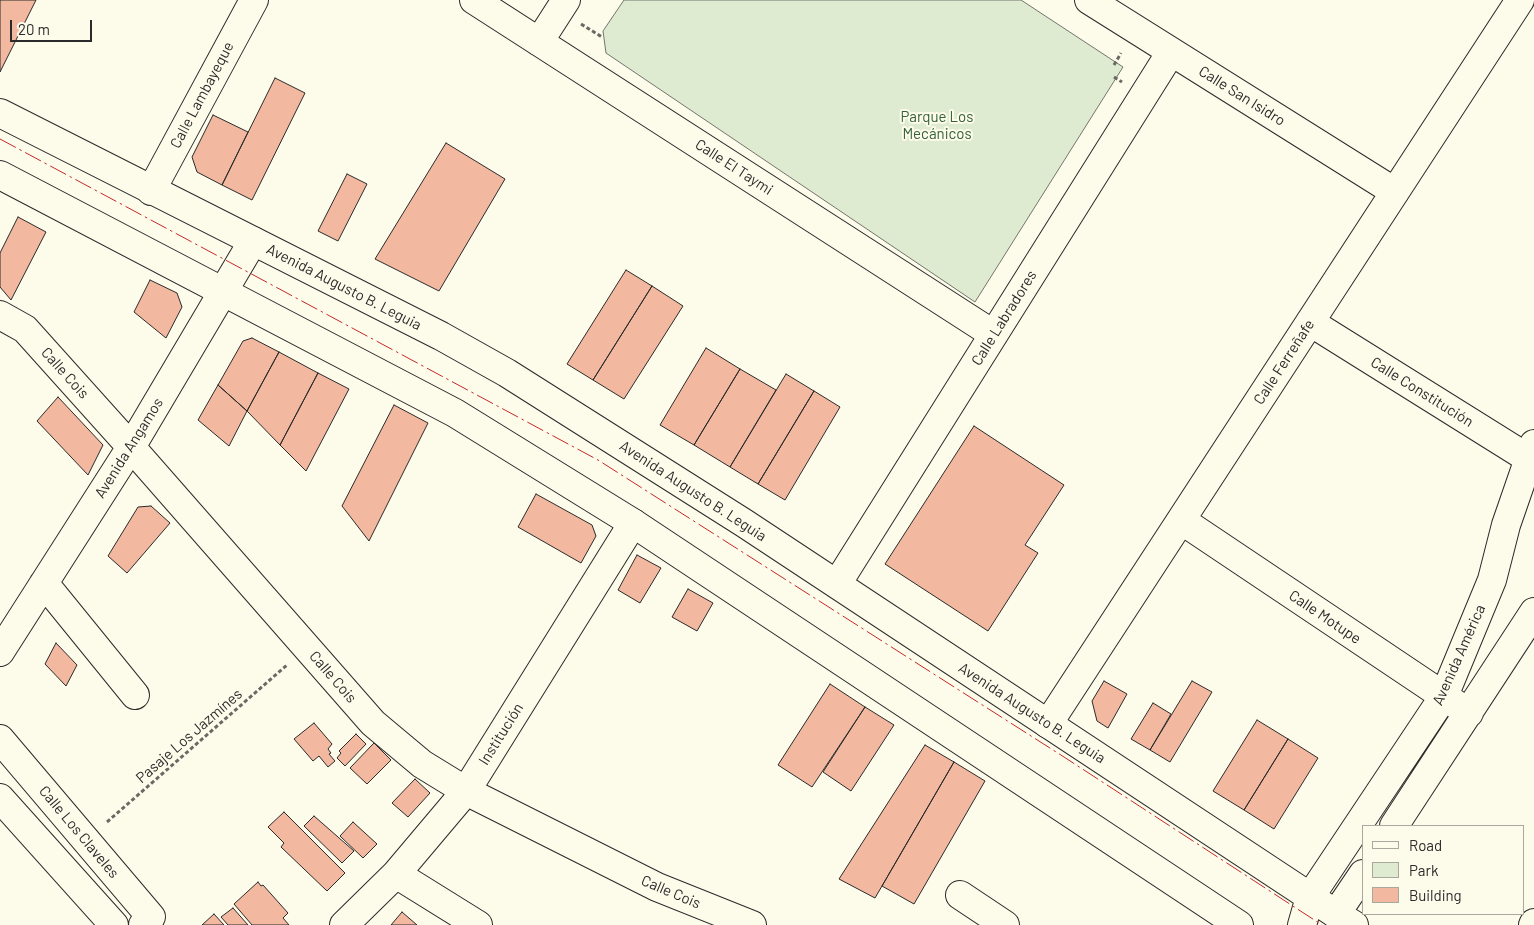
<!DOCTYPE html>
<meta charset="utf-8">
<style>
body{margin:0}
#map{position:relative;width:1534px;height:925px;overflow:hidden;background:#fdfbea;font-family:Barlow,sans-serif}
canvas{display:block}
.legend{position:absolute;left:1362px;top:825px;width:162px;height:90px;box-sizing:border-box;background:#fdfbea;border:1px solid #a9a89e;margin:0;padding:6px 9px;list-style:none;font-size:15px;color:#2b2b2b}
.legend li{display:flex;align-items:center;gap:10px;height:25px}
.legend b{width:25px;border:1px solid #a9a89e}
.scale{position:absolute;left:10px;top:20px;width:82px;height:22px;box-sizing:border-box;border:2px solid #2b2b2b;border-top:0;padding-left:6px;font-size:15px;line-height:18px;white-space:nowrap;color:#2b2b2b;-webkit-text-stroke:4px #fdfbea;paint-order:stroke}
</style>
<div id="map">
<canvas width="1534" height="925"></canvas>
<ul class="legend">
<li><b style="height:6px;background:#fdfbea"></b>Road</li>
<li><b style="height:14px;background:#deebd1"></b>Park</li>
<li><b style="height:14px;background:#f2b8a0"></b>Building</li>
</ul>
<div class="scale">20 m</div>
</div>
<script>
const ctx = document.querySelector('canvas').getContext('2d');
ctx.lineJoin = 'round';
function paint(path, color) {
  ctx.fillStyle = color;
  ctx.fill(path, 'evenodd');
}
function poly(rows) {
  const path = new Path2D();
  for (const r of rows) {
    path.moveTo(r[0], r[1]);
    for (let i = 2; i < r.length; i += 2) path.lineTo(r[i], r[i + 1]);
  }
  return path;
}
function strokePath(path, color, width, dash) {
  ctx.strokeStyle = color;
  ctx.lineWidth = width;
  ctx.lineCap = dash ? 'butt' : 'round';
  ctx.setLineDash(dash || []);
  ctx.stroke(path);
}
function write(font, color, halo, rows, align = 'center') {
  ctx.font = font + ' Barlow,sans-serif';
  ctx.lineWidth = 4;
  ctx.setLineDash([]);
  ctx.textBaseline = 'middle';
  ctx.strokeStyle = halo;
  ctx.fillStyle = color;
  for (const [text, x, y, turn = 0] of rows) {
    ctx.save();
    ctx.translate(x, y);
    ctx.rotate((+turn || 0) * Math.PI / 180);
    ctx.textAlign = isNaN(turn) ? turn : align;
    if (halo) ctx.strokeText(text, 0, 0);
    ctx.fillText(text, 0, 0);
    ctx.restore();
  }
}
const green = poly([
 [624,0,1021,0,1123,67,975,302,606,53,603,31,624,0]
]);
paint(green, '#deebd1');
strokePath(green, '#74746e', 1);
const building = poly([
 [0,0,36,0,0,72,0,0],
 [275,78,305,93,252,200,222,185,275,78],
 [213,115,248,132,222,185,197,172,192,157,213,115],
 [446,143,505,179,439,291,375,259,446,143],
 [347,174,367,184,338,241,318,231,347,174],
 [18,217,46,232,11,300,0,287,0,253,18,217],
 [626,270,652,286,593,380,567,364,626,270],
 [150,280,177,293,182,307,166,338,134,312,150,280],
 [652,286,683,306,624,399,593,380,652,286],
 [252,338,279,352,247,411,218,385,243,341,252,338],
 [706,348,740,369,694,445,660,425,706,348],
 [279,352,318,373,280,445,247,411,279,352],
 [740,369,776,390,730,467,694,445,740,369],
 [318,373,349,389,306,471,280,445,318,373],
 [786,374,814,391,758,484,730,467,786,374],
 [218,385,247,411,229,446,198,420,218,385],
 [814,391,840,407,785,500,758,484,814,391],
 [58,397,103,445,88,475,37,421,58,397],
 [394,405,428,423,369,541,342,506,394,405],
 [974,426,1064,485,1025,545,1038,553,988,631,885,564,974,426],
 [536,494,592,525,596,536,581,563,518,527,536,494],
 [151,506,170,523,127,573,108,556,138,507,151,506],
 [637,555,661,568,640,603,618,590,637,555],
 [688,589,713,603,697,631,672,617,688,589],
 [56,643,77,665,66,686,45,664,56,643],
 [1104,681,1127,694,1108,728,1097,721,1092,701,1104,681],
 [1192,681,1212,692,1170,762,1150,750,1192,681],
 [830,684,865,707,812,787,778,765,830,684],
 [1153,703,1171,714,1150,750,1131,739,1153,703],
 [865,707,894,725,851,791,823,772,865,707],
 [1257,720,1288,739,1244,810,1213,791,1257,720],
 [314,723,332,744,328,749,331,753,329,754,335,761,328,767,319,756,313,761,294,739,314,723],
 [356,734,366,744,345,766,337,758,341,753,339,751,356,734],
 [1288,739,1318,758,1274,829,1244,810,1288,739],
 [374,743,391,760,367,784,350,768,374,743],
 [925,745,954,762,875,898,839,879,925,745],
 [954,762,985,781,914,904,882,886,954,762],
 [415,779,430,793,408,817,392,803,415,779],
 [284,812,345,873,327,891,281,847,284,843,268,827,284,812],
 [314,816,354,851,342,863,304,826,314,816],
 [353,822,377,844,363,858,340,836,353,822],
 [258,882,261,886,263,885,288,913,283,918,289,925,252,925,234,904,258,882],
 [233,908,248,925,228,925,221,917,233,908],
 [402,912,417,925,391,925,402,912],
 [214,914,224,925,202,925,214,914]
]);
paint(building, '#f2b8a0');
strokePath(building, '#2b2b2b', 1);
const minor = poly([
 [474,0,993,334],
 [1089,0,1395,192],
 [539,42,566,0],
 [151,191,254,0],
 [0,315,25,329,131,447,373,723,422,764,466,791,657,887,752,925],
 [1310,322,1534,462],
 [1181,520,1469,713],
 [44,583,135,695],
 [837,584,1171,52],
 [0,652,131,447,253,241],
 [1048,724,1520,0],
 [0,739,151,917,143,925],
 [0,798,114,925],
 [1394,826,1534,612],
 [396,874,478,925],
 [960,895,1005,925],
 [1310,897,1444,696,1492,580,1506,525,1534,444],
 [1336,914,1363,874],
 [344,925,396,874,466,791,633,523],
 [1533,925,1534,923]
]);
const major = poly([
 [0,113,441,336,507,373,744,523,1336,914,1354,925],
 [0,175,455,413,633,523,1239,925],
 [1302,925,1310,897]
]);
strokePath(minor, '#2b2b2b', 30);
strokePath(major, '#2b2b2b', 30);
strokePath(poly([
 [581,24,602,37],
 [1114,65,1121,53],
 [1114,77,1122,82],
 [107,822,287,665]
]), '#6a6964', 3, [4, 2.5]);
strokePath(minor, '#fdfbea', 28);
strokePath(major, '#fdfbea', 28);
strokePath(poly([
 [0,139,598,460,1064,757,1322,925]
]), '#c62828', 1, [18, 4, 2.5, 4]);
write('15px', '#2b2b2b', '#fdfbea', [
 ["Calle Lambayeque",202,95,-62],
 ["Calle San Isidro",1242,96,32],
 ["Calle El Taymi",734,167,33],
 ["Avenida Augusto B. Leguia",344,287,27],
 ["Calle Labradores",1004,318,-58],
 ["Calle Ferreñafe",1284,362,-57],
 ["Calle Cois",65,373,48],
 ["Calle Constitución",1422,392,32],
 ["Avenida Angamos",129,448,-58],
 ["Avenida Augusto B. Leguia",693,491,33],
 ["Calle Motupe",1325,617,34],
 ["Avenida América",1459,655,-66],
 ["Calle Cois",333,677,49],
 ["Avenida Augusto B. Leguia",1032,713,33],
 ["Institución",501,734,-58],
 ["Pasaje Los Jazmínes",189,736,-41],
 ["Calle Los Claveles",79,832,50],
 ["Calle Cois",671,892,23]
]);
write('15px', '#34623c', '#fdfbea', [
 ["Parque Los",937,117],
 ["Mecánicos",937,134]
]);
</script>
